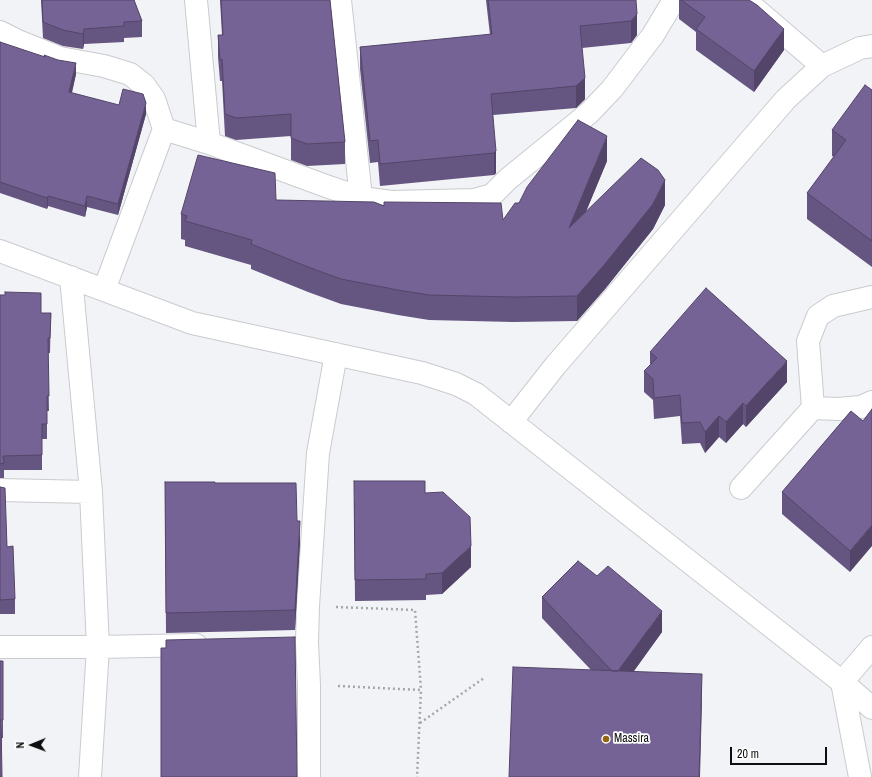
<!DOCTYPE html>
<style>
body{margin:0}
#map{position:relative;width:872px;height:777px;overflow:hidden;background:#f2f3f7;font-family:"Archivo Narrow",sans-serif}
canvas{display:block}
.north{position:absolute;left:12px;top:725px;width:40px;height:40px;-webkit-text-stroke:3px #fff;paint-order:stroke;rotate:269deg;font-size:11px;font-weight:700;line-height:16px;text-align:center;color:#0e0e0f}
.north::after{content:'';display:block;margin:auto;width:14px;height:18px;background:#0e0e0f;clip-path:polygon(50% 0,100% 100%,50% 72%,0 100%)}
.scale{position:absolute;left:730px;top:747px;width:97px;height:18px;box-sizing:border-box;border:2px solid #0e0e0f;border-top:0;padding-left:5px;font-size:12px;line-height:14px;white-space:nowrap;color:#0e0e0f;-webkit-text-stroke:3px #fff;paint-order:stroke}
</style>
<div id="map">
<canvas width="872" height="777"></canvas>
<div class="north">N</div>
<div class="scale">20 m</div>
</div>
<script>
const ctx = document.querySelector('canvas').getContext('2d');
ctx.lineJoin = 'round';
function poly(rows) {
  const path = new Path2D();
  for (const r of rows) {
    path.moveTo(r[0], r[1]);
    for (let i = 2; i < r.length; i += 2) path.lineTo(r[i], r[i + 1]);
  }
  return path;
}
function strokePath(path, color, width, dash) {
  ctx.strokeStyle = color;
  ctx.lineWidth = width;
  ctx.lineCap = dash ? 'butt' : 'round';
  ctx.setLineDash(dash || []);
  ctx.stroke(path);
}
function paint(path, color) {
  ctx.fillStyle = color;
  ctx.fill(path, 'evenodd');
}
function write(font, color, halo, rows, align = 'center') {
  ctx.font = font + ' "Archivo Narrow",sans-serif';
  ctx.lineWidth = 3.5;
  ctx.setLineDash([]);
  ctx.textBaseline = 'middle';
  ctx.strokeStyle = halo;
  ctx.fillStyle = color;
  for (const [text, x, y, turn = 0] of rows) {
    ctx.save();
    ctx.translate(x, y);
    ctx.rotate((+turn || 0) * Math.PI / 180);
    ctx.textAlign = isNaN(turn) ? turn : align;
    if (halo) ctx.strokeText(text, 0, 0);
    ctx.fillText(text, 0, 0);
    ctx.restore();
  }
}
const minor = poly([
 [196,0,209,143],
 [340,0,361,198],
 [745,0,822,66],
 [0,32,20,42,60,58,104,66,130,74,144,85,154,99,164,129],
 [0,251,192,323,422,373,456,384,476,394,842,682,872,708],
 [71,277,91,492,98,647,90,777],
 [104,290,164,129,209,143,326,186,361,198,392,202,474,200,492,195,508,179,589,113,612,89,653,35,674,0],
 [813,408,838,409,861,407,872,402],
 [511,422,555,366,786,99,822,66,860,48,872,46],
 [741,488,813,408,808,341,818,316,833,306,872,297],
 [0,490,91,492],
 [0,647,98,647,196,645],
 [309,777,309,685,307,642,308,606,318,453,336,354],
 [860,777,842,682,872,647]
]);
strokePath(minor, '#c9cbce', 24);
strokePath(poly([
 [336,607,415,610,421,690],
 [338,686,421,690,417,777],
 [420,723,484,678]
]), '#a6a7aa', 2.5, [2, 3]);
strokePath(minor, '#fff', 22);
paint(poly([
 [41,0,134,0,142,21,142,37,124,38,124,42,84,44,83,49,63,46,43,38],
 [220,0,330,0,345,142,345,164,307,166,291,160,291,136,236,140,225,136,222,81,220,81,218,57,218,35,222,35],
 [486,0,636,0,637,35,631,43,582,48,585,99,576,108,493,115,496,173,494,175,380,186,378,162,370,163,360,69,360,47,490,35],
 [679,0,749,0,784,50,754,92,696,50,696,32,679,19],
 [0,42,76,74,72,93,146,114,118,215,87,207,85,217,48,206,47,209,0,193],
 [872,90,872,267,807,219,807,193,834,157,832,156,832,130],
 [607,161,586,211,665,205,653,229,605,289,577,321,513,322,429,320,398,315,341,304,308,292,251,269,251,265,185,246,185,240,181,239,181,214,276,200,384,205,503,220,519,203],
 [0,295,41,313,51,313,50,353,48,353,49,411,47,411,47,439,42,439,42,470,4,470,4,478,0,478],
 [650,352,787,382,746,427,743,424,726,443,719,437,705,453,700,443,682,444,680,416,654,419,653,400,644,392,644,371,650,366],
 [851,411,850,572,782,514,782,492],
 [165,482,215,483,297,521,300,541,295,630,166,633],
 [0,487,7,547,15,599,15,614,0,614],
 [425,493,471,567,442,594,426,595,426,600,355,601,354,502],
 [542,597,662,632,633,672,702,700,591,670,542,618],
 [3,661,3,738,2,738,0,777]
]), '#655581');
paint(poly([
 [637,14,637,35,631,43,631,21],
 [84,29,84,44,83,49,83,34],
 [784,29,784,50,754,92,754,71],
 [76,63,76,74,69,103,69,92],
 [585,78,585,99,576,108,576,86],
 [146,103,146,114,118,215,118,204],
 [607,136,607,161,569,253,569,228],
 [496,151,496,173,494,175,494,153],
 [665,180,665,205,653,229,605,289,577,321,577,296],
 [48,196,48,206,47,209,47,198],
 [87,196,87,207,85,217,85,206],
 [787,361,787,382,746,427,746,406],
 [743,403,743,424,726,443,726,422],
 [719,416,719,437,705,453,705,432],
 [300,521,300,541,295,630,295,610],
 [872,525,872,546,850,572,850,551],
 [471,546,471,567,442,594,442,573],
 [662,611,662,632,616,696,616,674],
 [702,674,702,700,700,777,699,777]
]), '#534569');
const building = poly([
 [42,0,134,0,142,21,124,22,124,26,84,29,83,34,63,30,43,22,42,0],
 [221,0,330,0,345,142,307,144,291,138,291,114,236,118,225,114,222,59,220,60,218,35,223,35,221,0],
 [488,0,636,0,637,14,631,21,580,26,585,78,576,86,491,94,496,151,494,153,380,164,378,140,370,141,360,47,492,34,488,0],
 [681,0,749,0,757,5,784,29,754,71,696,29,705,17,681,0],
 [0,42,45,57,44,55,58,60,76,63,69,92,119,105,123,89,143,94,146,103,118,204,87,196,85,206,48,196,47,198,0,182,0,42],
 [865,85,872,90,872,241,807,193,846,140,832,130,865,85],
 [578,120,607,136,569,228,641,158,658,170,665,180,653,204,605,264,577,296,513,297,429,295,398,290,341,279,308,267,251,244,252,240,185,221,187,216,181,214,198,155,275,173,276,200,374,202,384,206,384,202,501,203,503,220,515,203,519,203,527,187,578,120],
 [706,288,787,361,746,406,743,403,726,422,719,416,705,432,700,422,682,423,680,395,654,398,653,379,644,371,657,358,650,352,706,288],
 [5,292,41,293,41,313,51,313,50,338,48,338,49,396,47,396,47,424,42,424,42,455,3,456,4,463,0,464,0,295,5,295,5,292],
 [872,409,872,525,850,551,782,492,851,411,863,421,872,409],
 [354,481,425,481,425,493,443,492,470,517,471,546,442,573,426,574,426,579,355,580,354,481],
 [165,482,215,482,215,483,296,483,297,521,300,521,295,610,166,613,165,482],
 [0,487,5,488,7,547,13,546,15,599,0,600,0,487],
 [578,561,597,576,608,566,662,611,618,671,612,671,542,597,578,561],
 [295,637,297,777,161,777,161,648,166,648,166,640,295,637],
 [0,661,3,661,3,720,1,720,2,777,0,777,0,661],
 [513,667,702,674,699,777,509,777,513,667]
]);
paint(building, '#766396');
strokePath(building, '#534569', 1);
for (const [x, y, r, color] of [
 [606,739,4,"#936511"]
]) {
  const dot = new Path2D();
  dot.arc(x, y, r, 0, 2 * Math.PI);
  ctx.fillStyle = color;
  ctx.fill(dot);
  strokePath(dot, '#fff', 1.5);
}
write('12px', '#0e0e0f', '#fff', [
 ["Massira",614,739]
], 'left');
</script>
